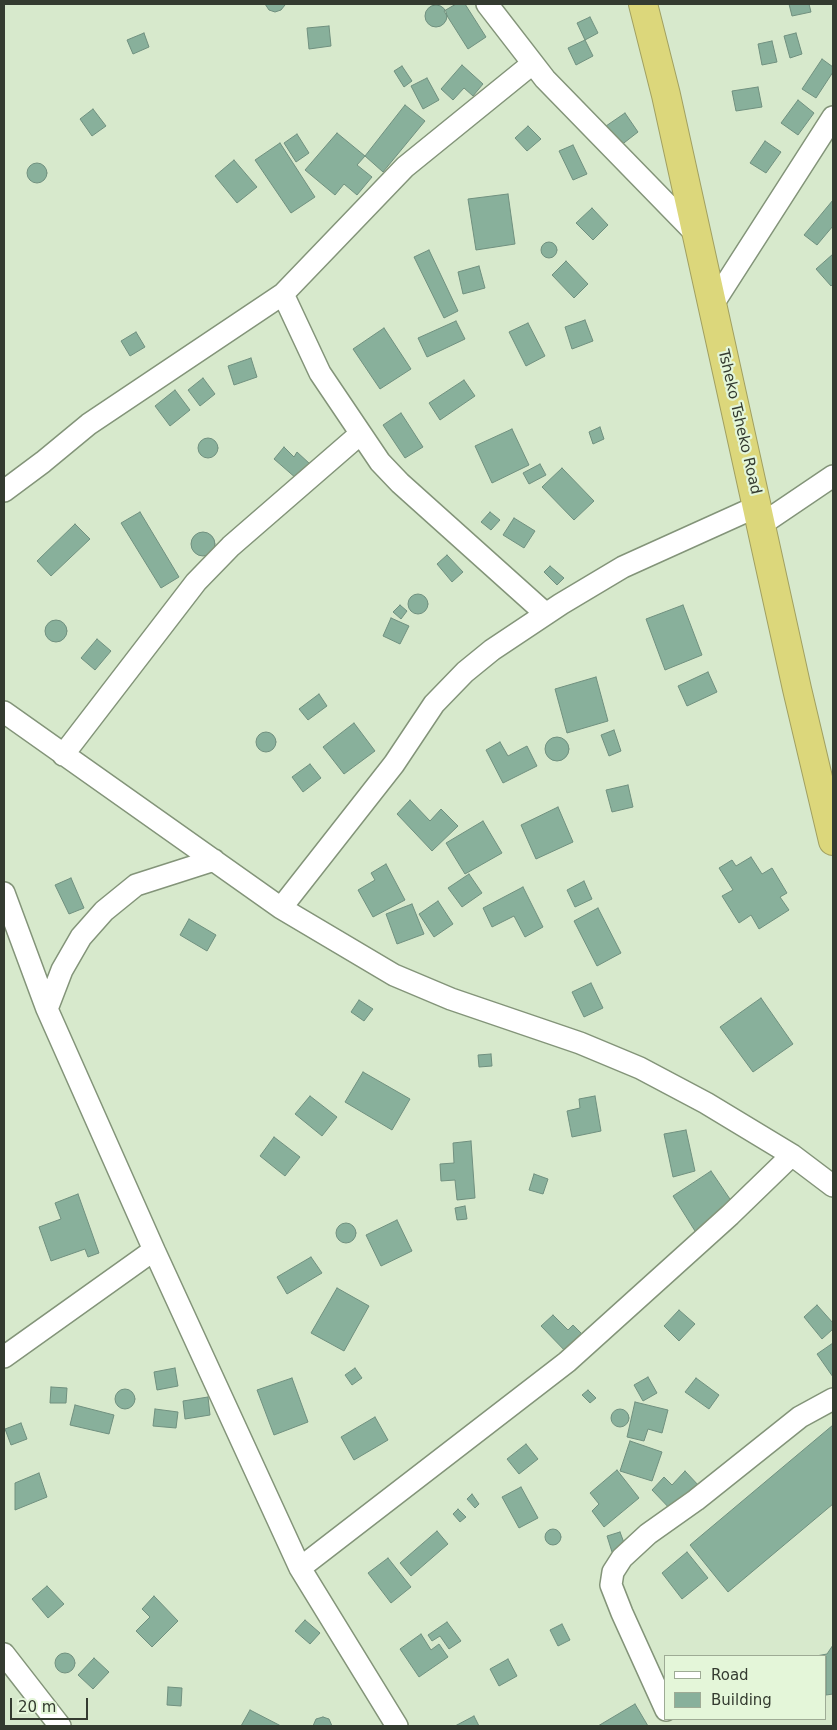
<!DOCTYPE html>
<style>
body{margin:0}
#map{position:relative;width:837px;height:1730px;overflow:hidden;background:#d7e9cc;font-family:"DejaVu Sans",sans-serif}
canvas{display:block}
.frame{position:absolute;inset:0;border:5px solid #343b30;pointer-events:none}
.legend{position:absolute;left:664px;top:1655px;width:162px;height:65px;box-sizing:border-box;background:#e4f6d9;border:1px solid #9eab95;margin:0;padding:6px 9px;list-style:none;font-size:15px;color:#343b30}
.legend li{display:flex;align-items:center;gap:10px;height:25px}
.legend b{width:25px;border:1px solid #9eab95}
.scale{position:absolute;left:10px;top:1698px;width:78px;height:22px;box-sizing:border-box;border:2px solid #343b30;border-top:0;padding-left:6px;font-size:15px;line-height:18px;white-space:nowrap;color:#343b30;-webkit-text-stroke:4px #e4f6d9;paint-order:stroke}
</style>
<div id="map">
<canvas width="837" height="1730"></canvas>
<div class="frame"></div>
<ul class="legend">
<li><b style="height:6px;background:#fff"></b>Road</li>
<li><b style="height:14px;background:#88b09b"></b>Building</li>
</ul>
<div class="scale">20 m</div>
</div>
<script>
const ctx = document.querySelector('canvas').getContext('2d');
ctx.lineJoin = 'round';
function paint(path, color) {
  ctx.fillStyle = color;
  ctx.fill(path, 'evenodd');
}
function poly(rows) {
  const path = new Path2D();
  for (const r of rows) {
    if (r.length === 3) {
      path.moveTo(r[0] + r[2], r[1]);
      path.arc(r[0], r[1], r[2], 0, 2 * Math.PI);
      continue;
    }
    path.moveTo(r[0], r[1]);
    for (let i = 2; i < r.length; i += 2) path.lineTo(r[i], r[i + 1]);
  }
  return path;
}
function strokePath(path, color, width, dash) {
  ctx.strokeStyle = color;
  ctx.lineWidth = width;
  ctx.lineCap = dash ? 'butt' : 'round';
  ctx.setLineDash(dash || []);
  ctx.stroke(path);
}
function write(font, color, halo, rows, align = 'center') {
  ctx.font = font + ' "DejaVu Sans",sans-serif';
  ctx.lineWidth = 4.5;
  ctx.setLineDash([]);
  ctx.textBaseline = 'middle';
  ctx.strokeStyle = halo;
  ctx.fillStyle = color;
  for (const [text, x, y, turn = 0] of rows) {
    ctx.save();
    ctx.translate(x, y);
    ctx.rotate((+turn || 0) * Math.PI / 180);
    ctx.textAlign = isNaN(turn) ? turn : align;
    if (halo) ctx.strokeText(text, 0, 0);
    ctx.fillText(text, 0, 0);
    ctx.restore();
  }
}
const building = poly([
 [265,4,285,4,285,5,281,10,275,12,269,10,265,4],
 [456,4,465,4,486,37,468,49,444,11,456,4],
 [789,4,809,4,811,12,792,16,789,4],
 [436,16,11],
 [590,17,598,33,585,40,577,23,590,17],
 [329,26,331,46,309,49,307,28,329,26],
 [144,33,149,47,133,54,127,40,144,33],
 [796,33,802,54,790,58,784,36,796,33],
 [585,40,593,56,576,65,568,48,585,40],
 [772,41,777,62,762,65,758,44,772,41],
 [822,59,833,67,833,72,816,98,802,89,822,59],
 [462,65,483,84,473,96,464,88,453,100,441,89,462,65],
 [402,66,412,81,404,87,394,71,402,66],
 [427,78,439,100,423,109,411,86,427,78],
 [758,87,762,107,736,111,732,91,758,87],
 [798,100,814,113,798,135,781,123,798,100],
 [405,105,425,121,383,172,365,156,405,105],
 [93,109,106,126,92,136,80,119,93,109],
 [625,113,638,132,620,146,606,126,625,113],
 [528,126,541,139,527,151,515,138,528,126],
 [337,133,365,156,357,165,372,177,357,195,344,184,335,195,305,170,337,133],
 [297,134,309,153,296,162,284,143,297,134],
 [765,141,781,152,766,173,750,163,765,141],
 [280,143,315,197,291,213,255,160,280,143],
 [573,145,587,174,573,180,559,151,573,145],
 [234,160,257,187,237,203,215,176,234,160],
 [37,173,10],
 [508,194,515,244,476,250,468,199,508,194],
 [833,200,833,226,817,245,804,235,833,200],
 [592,208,608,225,593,240,576,223,592,208],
 [549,250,8],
 [429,250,458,311,444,318,414,257,429,250],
 [833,254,833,284,831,286,816,269,833,254],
 [566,261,588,284,574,298,552,275,566,261],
 [479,266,485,288,463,294,458,272,479,266],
 [585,320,593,341,572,349,565,327,585,320],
 [456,321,465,339,427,357,418,338,456,321],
 [528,323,545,356,526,366,509,332,528,323],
 [384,328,411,369,380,389,353,349,384,328],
 [136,332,145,347,130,356,121,341,136,332],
 [251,358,257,377,234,385,228,366,251,358],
 [203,378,215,394,200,406,188,390,203,378],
 [464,380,475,396,440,420,429,403,464,380],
 [175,390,190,410,170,426,155,406,175,390],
 [401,413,423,447,405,458,383,425,401,413],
 [600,427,604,439,593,444,589,432,600,427],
 [512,429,529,465,492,483,475,446,512,429],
 [208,448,10],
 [284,447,294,457,297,452,310,464,297,479,274,459,284,447],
 [540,464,546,475,529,484,523,473,540,464],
 [562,468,594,501,574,520,542,487,562,468],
 [140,512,179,577,161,588,121,523,140,512],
 [490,512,500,520,491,530,481,522,490,512],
 [514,518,535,531,524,548,503,535,514,518],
 [75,524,90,539,51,576,37,561,75,524],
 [203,544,12],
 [447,555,463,572,452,582,437,564,447,555],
 [550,566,564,578,557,585,544,572,550,566],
 [418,604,10],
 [400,605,407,611,401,619,393,612,400,605],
 [683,605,702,655,665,670,646,619,683,605],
 [391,618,409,626,400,644,383,636,391,618],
 [56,631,11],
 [97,639,111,651,95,670,81,658,97,639],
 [708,672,717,692,687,706,678,686,708,672],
 [596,677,608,721,567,733,555,689,596,677],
 [319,694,327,706,308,720,299,709,319,694],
 [354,723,375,751,344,774,323,747,354,723],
 [614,730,621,751,609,756,601,735,614,730],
 [266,742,10],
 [557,749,12],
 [500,742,508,756,527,746,537,766,503,783,486,750,500,742],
 [310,764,321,778,303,792,292,777,310,764],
 [628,785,633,807,612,812,606,790,628,785],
 [410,800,430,821,441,809,458,826,432,851,397,814,410,800],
 [558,807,573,842,536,859,521,825,558,807],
 [483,821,502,853,465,874,446,843,483,821],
 [751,857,762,874,772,868,787,893,780,897,789,910,759,929,751,915,739,923,722,896,733,890,719,868,732,860,736,866,751,857],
 [386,864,405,900,373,917,358,890,375,880,371,873,386,864],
 [469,874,482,893,462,907,448,888,469,874],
 [71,878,84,908,69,914,55,885,71,878],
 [584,881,592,899,575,907,567,890,584,881],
 [523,887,543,927,525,937,514,916,492,927,483,908,523,887],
 [438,901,453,924,434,937,419,914,438,901],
 [412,904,424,934,397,944,386,914,412,904],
 [598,908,621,953,597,966,574,921,598,908],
 [189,919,216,935,207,951,180,935,189,919],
 [591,983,603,1008,584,1017,572,992,591,983],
 [761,998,793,1044,753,1072,720,1027,761,998],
 [359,1000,373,1009,364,1021,351,1012,359,1000],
 [491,1054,492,1066,479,1067,478,1055,491,1054],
 [363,1072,410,1099,392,1130,345,1102,363,1072],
 [310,1096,337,1117,322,1136,295,1114,310,1096],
 [595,1096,601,1131,572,1137,567,1111,580,1108,579,1099,595,1096],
 [686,1130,695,1171,673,1177,664,1134,686,1130],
 [274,1137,300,1157,285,1176,260,1156,274,1137],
 [471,1141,475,1198,457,1200,455,1180,441,1181,440,1164,454,1163,453,1143,471,1141],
 [711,1171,734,1205,695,1231,673,1196,711,1171],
 [534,1174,548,1179,543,1194,529,1190,534,1174],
 [78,1194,99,1253,88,1257,85,1249,51,1261,39,1227,61,1219,55,1203,78,1194],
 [465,1206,467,1219,457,1220,455,1208,465,1206],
 [397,1220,412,1251,381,1266,366,1235,397,1220],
 [346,1233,10],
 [311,1257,322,1273,287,1294,277,1277,311,1257],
 [337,1288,369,1306,344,1351,311,1333,337,1288],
 [817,1305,833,1323,833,1329,822,1339,804,1317,817,1305],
 [679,1310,695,1324,679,1341,664,1326,679,1310],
 [553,1315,568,1330,573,1325,586,1338,569,1355,541,1326,553,1315],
 [833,1343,833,1377,817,1354,833,1343],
 [175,1368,178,1386,157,1390,154,1372,175,1368],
 [355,1368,362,1378,352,1385,345,1375,355,1368],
 [648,1377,657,1393,643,1401,634,1385,648,1377],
 [292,1378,308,1422,274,1435,257,1390,292,1378],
 [696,1378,719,1395,709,1409,685,1392,696,1378],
 [51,1387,67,1388,66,1403,50,1403,51,1387],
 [125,1399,10],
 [588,1390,596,1398,590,1403,582,1395,588,1390],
 [208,1397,210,1415,185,1419,183,1401,208,1397],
 [635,1402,668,1410,662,1433,648,1429,644,1441,627,1437,635,1402],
 [75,1405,114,1415,109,1434,70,1425,75,1405],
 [620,1418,9],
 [155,1409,178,1412,176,1428,153,1426,155,1409],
 [375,1417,388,1440,354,1460,341,1437,375,1417],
 [21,1423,27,1439,11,1445,5,1429,21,1423],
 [833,1425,833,1504,728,1592,690,1545,833,1425],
 [630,1441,662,1452,652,1481,620,1471,630,1441],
 [526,1444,538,1459,519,1474,507,1459,526,1444],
 [617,1470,639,1498,604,1527,592,1511,599,1504,590,1493,617,1470],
 [685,1471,700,1487,674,1513,652,1490,664,1477,672,1485,685,1471],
 [39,1473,47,1497,15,1510,15,1483,39,1473],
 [521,1487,538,1518,519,1528,502,1497,521,1487],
 [472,1494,479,1504,475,1508,467,1499,472,1494],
 [458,1509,466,1517,460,1522,453,1514,458,1509],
 [553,1537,8],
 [437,1531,448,1544,411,1576,400,1563,437,1531],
 [620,1532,626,1548,612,1552,607,1536,620,1532],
 [687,1552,708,1578,682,1599,662,1573,687,1552],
 [388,1558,411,1587,391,1603,368,1573,388,1558],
 [47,1586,64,1604,48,1618,32,1599,47,1586],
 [154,1596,178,1621,152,1647,136,1631,150,1617,142,1609,154,1596],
 [305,1620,320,1633,310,1644,295,1631,305,1620],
 [447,1622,461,1641,449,1649,440,1636,432,1641,428,1635,447,1622],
 [562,1624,570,1640,558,1646,550,1630,562,1624],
 [421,1634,431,1650,439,1644,448,1657,419,1677,400,1649,421,1634],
 [833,1645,833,1694,826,1695,826,1656,816,1656,827,1654,833,1645],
 [65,1663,10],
 [94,1658,109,1672,93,1689,78,1675,94,1658],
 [508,1659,517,1676,499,1686,490,1669,508,1659],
 [168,1687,182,1688,181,1706,167,1705,168,1687],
 [635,1704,648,1726,598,1726,635,1704],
 [250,1710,281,1726,241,1726,250,1710],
 [474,1716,479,1726,455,1726,474,1716],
 [323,1717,329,1719,332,1726,313,1726,316,1719,323,1717]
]);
paint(building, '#88b09b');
strokePath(building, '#70907f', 1);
const street = poly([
 [487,4,545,79,697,235],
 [532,64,405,167,283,294,320,373,380,462,400,483,546,614],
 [713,304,833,117],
 [4,491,43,462,89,424,283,294],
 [762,524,833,476],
 [4,712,281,908,394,975,451,999,580,1043,640,1068,706,1103,792,1155,833,1186],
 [63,755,196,582,231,546,359,435],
 [4,893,47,1009,154,1250,300,1568,397,1726],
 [281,908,394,764,434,704,465,672,492,650,561,604,623,567,758,506],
 [47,1009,62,970,81,937,104,911,136,885,214,860],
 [4,1357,154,1250],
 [300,1568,567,1362,730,1215,792,1155],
 [4,1654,60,1726],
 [666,1710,622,1613,611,1585,613,1572,622,1558,648,1534,696,1500,800,1417,833,1399]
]);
const highway = poly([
 [643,4,666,95,797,689,833,841]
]);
strokePath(street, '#839479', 24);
strokePath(highway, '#a1a061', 30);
strokePath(street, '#fff', 21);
strokePath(highway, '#dcd77b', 28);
write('15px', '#343b30', '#e4f6d9', [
 ["Tsheko Tsheko Road",739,422,77]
]);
</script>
